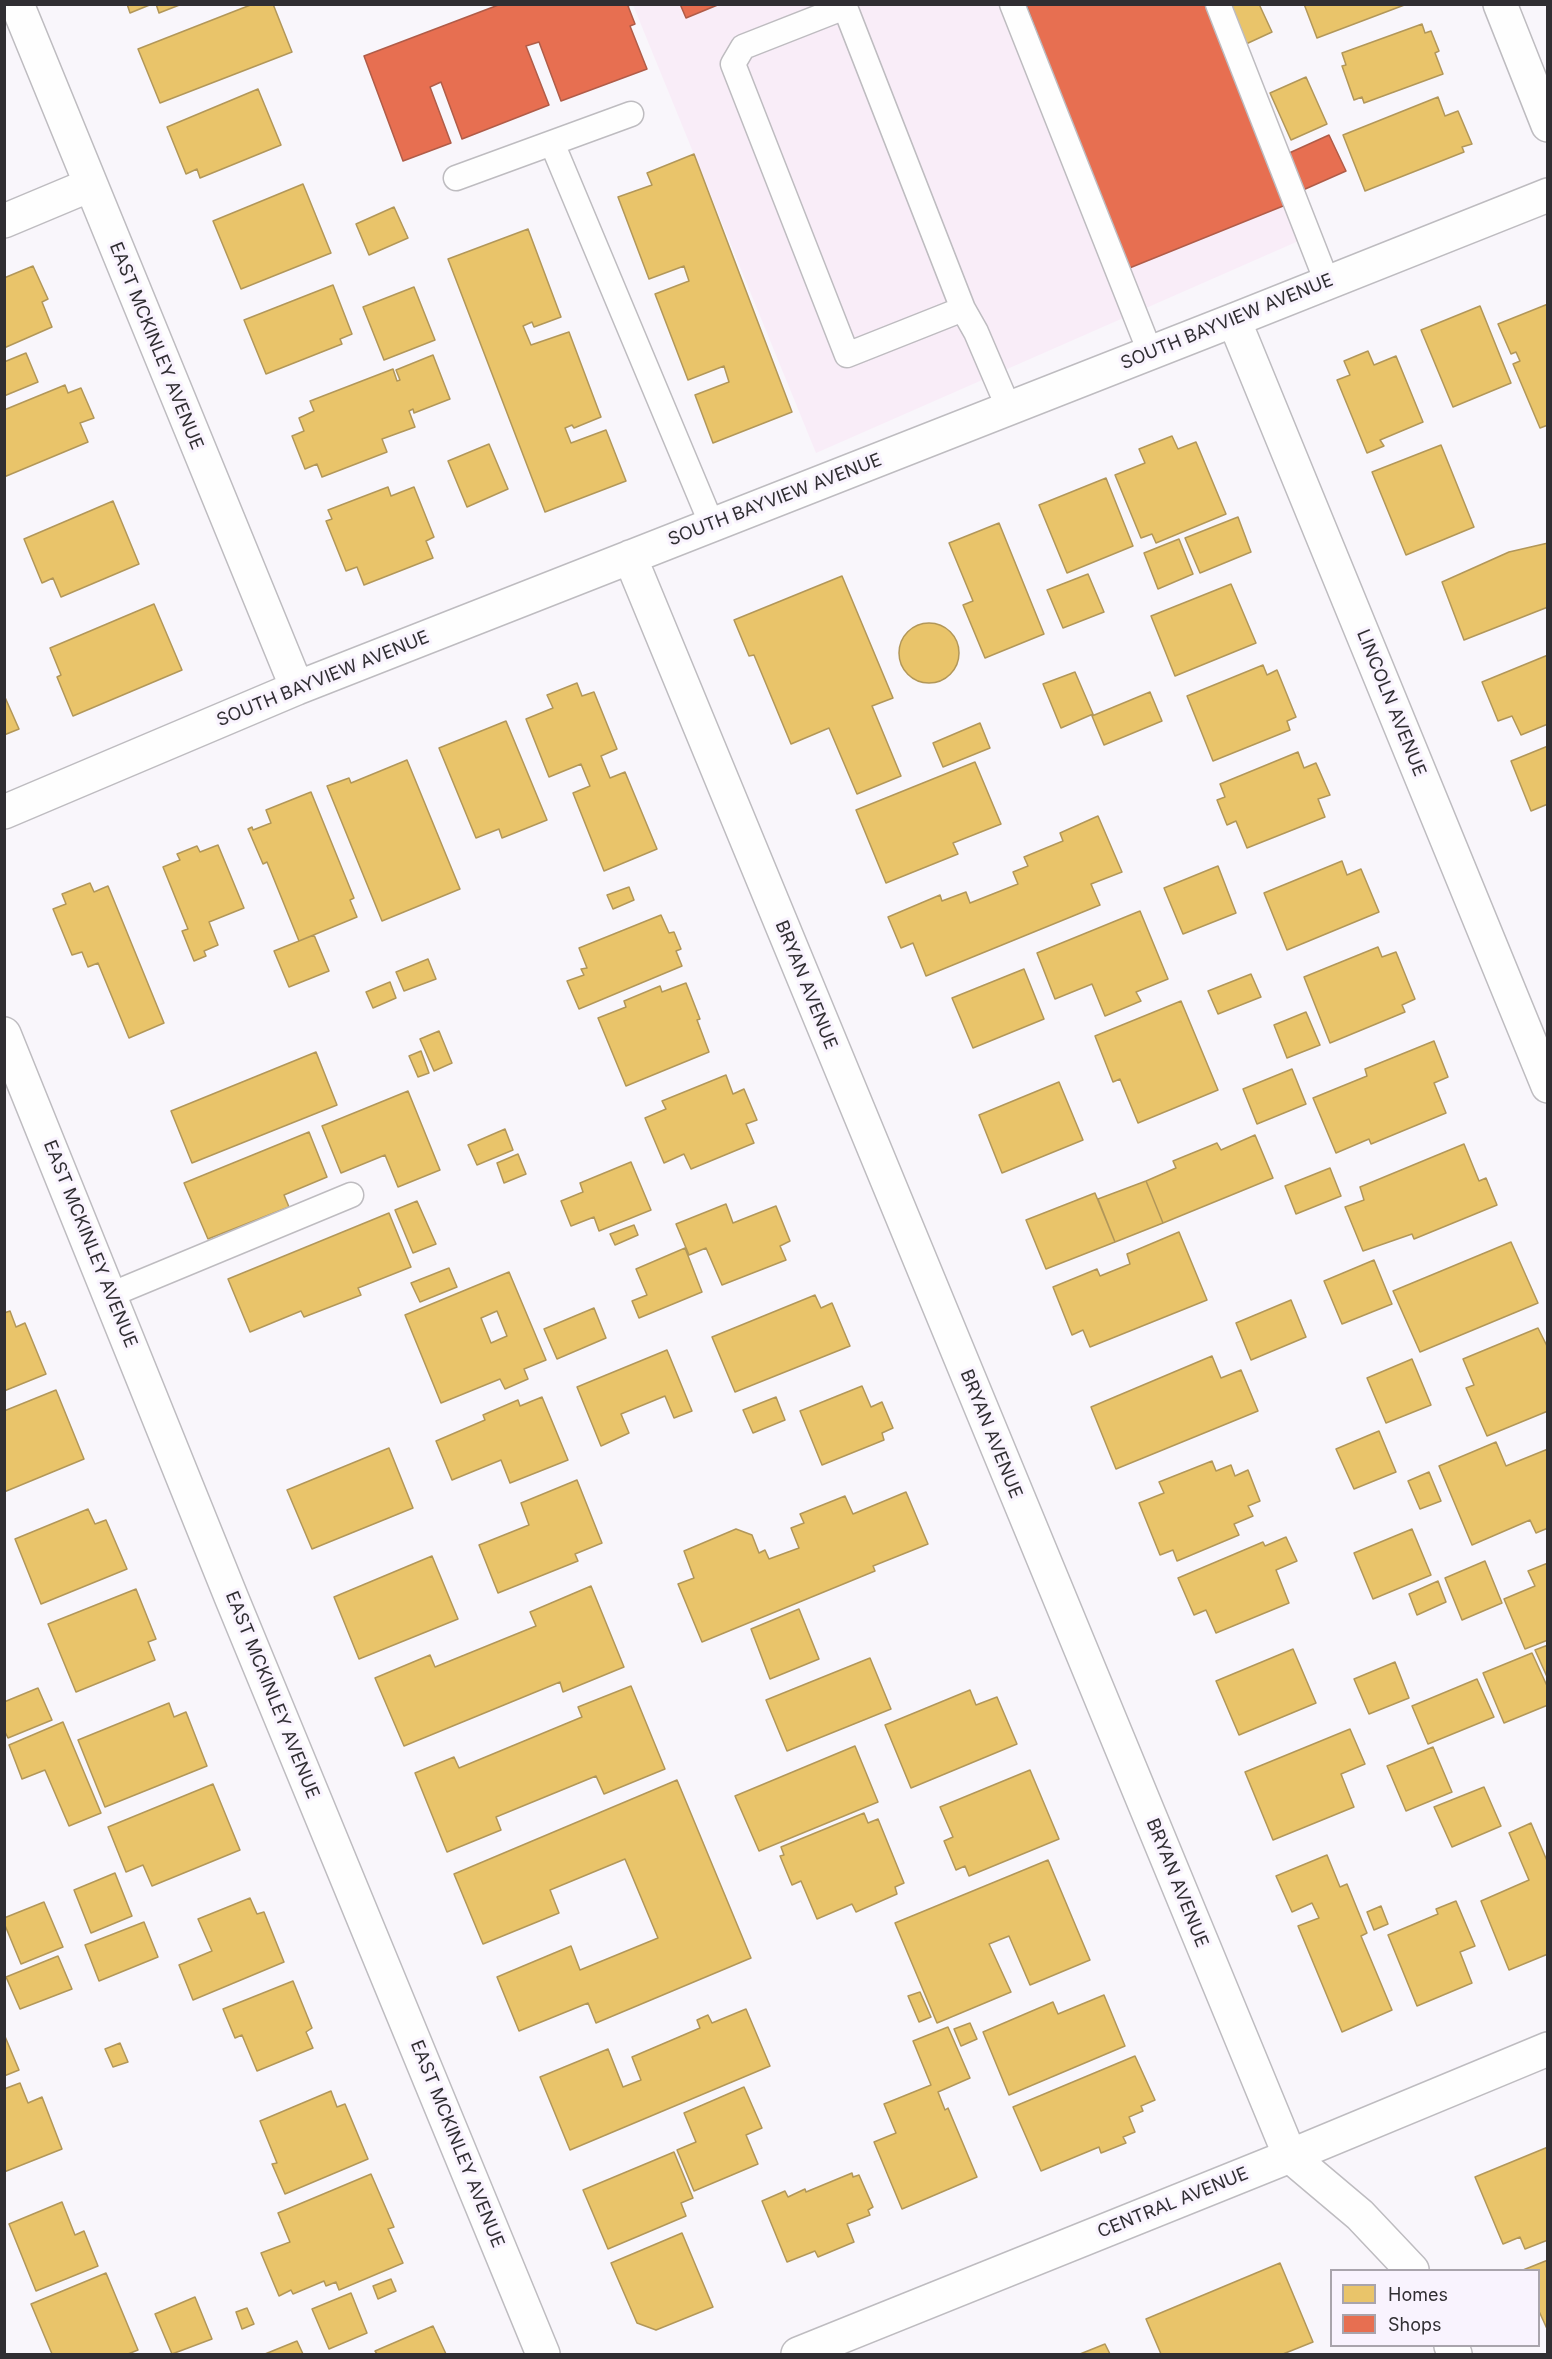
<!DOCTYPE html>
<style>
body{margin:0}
#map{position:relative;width:1552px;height:2359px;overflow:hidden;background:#f9f6fb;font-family:Inter,sans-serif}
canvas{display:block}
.frame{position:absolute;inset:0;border:6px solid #302e32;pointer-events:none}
.legend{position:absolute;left:1330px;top:2269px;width:210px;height:78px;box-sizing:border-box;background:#f9f3fe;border:2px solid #a9a4ac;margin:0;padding:8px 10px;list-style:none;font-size:18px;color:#302e32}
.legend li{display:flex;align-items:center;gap:12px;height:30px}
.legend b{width:30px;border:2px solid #a9a4ac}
</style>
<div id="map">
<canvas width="1552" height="2359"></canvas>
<div class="frame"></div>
<ul class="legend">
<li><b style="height:16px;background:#e9c46a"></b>Homes</li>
<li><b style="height:16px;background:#e76f51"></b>Shops</li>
</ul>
</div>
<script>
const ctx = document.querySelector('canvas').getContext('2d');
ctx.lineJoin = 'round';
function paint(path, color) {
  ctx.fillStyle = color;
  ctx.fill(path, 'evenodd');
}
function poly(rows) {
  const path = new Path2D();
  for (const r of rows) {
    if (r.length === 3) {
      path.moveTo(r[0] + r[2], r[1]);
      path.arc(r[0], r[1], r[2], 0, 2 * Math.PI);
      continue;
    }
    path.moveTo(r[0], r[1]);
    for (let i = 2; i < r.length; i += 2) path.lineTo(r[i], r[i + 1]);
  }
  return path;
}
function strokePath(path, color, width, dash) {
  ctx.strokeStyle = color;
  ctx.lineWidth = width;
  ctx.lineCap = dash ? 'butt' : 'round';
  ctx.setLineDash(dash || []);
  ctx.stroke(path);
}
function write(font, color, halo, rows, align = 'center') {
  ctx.font = font + ' Inter,sans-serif';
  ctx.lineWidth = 6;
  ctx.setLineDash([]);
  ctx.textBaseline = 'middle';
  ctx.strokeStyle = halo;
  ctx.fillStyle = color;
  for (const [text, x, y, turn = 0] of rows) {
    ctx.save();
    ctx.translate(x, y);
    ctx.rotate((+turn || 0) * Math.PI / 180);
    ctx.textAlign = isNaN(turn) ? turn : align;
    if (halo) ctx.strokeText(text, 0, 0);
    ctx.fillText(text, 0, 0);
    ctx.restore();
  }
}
paint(poly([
 [633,5,1227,5,1319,232,816,453]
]), '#f9edf8');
const homes = poly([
 [127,4,152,4,130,13,127,4],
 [156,4,182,4,159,13,156,4],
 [253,4,273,4,292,52,160,103,138,49,253,4],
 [1228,4,1259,4,1272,32,1246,44,1228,4],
 [1304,4,1407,4,1317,38,1304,4],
 [1422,24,1425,33,1431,31,1439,51,1435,53,1443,74,1364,103,1362,97,1354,100,1342,66,1346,65,1342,53,1422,24],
 [1306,77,1327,124,1291,140,1270,93,1306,77],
 [258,89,281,145,200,178,197,169,186,174,167,127,258,89],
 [1438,97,1445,116,1458,111,1472,144,1462,147,1464,152,1365,191,1343,135,1438,97],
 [694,154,792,412,713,443,695,395,729,382,724,366,688,380,655,294,689,281,684,266,649,279,618,197,652,185,647,173,694,154],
 [303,184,331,253,241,289,213,221,303,184],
 [394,207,408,238,369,255,356,224,394,207],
 [528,229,561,317,534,327,532,322,523,326,531,345,569,332,601,417,574,428,572,425,565,428,571,443,606,430,626,481,545,512,448,259,528,229],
 [33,266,48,299,42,302,52,327,4,348,4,278,33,266],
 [333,285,352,334,340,339,342,344,266,374,244,320,333,285],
 [414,287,435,340,384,360,363,307,414,287],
 [1548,304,1548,425,1540,428,1513,364,1520,361,1516,352,1511,354,1498,324,1548,304],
 [1480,306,1511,383,1453,407,1421,330,1480,306],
 [1368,351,1374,365,1396,356,1423,422,1380,440,1384,446,1367,453,1337,380,1350,375,1344,361,1368,351],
 [26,353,38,382,4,396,4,362,26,353],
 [433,355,450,399,414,413,413,409,409,411,415,427,382,439,387,452,322,477,317,464,305,469,292,436,304,431,299,418,314,411,310,401,393,369,397,381,400,380,396,370,433,355],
 [65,385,68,393,81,388,94,418,80,423,88,442,4,477,4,410,65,385],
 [1172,436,1178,449,1196,442,1226,514,1156,543,1152,534,1141,538,1115,475,1145,463,1139,449,1172,436],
 [489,444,508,489,467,507,448,461,489,444],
 [1441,445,1474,527,1406,555,1372,472,1441,445],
 [1106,478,1133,546,1067,573,1039,505,1106,478],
 [388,487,391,496,414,487,434,537,426,541,433,558,364,585,357,567,346,571,326,521,332,519,328,510,388,487],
 [113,501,139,564,61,597,53,578,42,583,24,539,113,501],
 [1238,517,1251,552,1200,573,1185,538,1238,517],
 [999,523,1044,634,985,658,963,605,973,601,949,543,999,523],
 [1179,539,1193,574,1158,589,1144,553,1179,539],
 [1548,543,1548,607,1464,640,1442,582,1509,552,1548,543],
 [1088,574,1104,612,1063,628,1047,590,1088,574],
 [842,576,893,698,872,706,901,776,857,794,829,728,791,744,754,655,749,656,734,620,842,576],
 [1231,584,1256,643,1175,676,1151,616,1231,584],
 [154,604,182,670,73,716,57,677,61,675,50,648,154,604],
 [929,653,30],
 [1548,655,1548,724,1521,735,1512,716,1498,721,1482,682,1548,655],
 [1263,665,1267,675,1277,670,1296,717,1287,721,1290,730,1213,761,1187,696,1263,665],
 [1075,672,1093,714,1061,728,1043,684,1075,672],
 [577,683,582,696,594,692,617,749,601,756,610,778,625,772,657,849,604,871,573,793,590,786,581,764,549,777,526,719,553,708,547,695,577,683],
 [1150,692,1162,721,1104,745,1092,716,1150,692],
 [4,695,19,729,4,735,4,695],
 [506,721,547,820,502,838,499,829,476,838,439,748,506,721],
 [980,723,990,748,943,767,933,743,980,723],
 [1548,746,1548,804,1531,811,1511,761,1548,746],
 [1298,752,1304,768,1316,763,1330,795,1318,799,1325,817,1247,848,1236,821,1227,825,1217,800,1225,797,1220,784,1298,752],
 [407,760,460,889,382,921,327,786,349,778,351,783,407,760],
 [975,762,1001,824,953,843,958,854,886,883,856,810,975,762],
 [311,792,354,898,350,900,357,917,299,941,267,862,263,864,248,829,252,827,253,830,271,823,266,810,311,792],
 [1098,816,1122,872,1091,884,1100,905,926,976,913,943,901,948,888,917,940,895,942,901,966,892,970,903,1018,884,1013,872,1028,866,1024,857,1063,841,1060,833,1098,816],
 [218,845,244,908,209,922,218,945,204,951,206,956,194,961,182,931,188,929,163,867,180,860,177,854,197,846,200,852,218,845],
 [1342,861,1347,875,1361,869,1379,912,1287,950,1264,893,1342,861],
 [1218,866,1236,913,1183,934,1164,888,1218,866],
 [90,883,94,892,108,886,164,1023,129,1038,98,963,88,967,82,952,72,955,53,909,66,904,62,894,90,883],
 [629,887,634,900,613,909,607,895,629,887],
 [1140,911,1168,979,1136,992,1141,1001,1105,1016,1092,984,1055,999,1037,953,1140,911],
 [661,915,669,933,674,932,681,949,676,951,682,966,579,1009,567,981,584,975,581,969,587,968,579,948,661,915],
 [314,935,329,971,289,987,274,951,314,935],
 [1378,947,1382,957,1396,952,1415,999,1402,1005,1405,1012,1330,1043,1304,977,1378,947],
 [428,959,436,979,404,991,396,972,428,959],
 [1024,969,1044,1019,973,1048,952,998,1024,969],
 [1251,974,1261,997,1218,1014,1208,991,1251,974],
 [390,982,396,998,373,1008,366,992,390,982],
 [686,983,700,1019,697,1020,709,1052,626,1086,598,1018,626,1007,624,1001,660,986,662,992,686,983],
 [1181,1001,1218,1090,1138,1123,1120,1079,1113,1082,1095,1036,1181,1001],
 [1306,1012,1320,1045,1287,1058,1274,1025,1306,1012],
 [439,1031,452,1063,434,1071,420,1039,439,1031],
 [1434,1041,1448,1077,1434,1083,1446,1113,1371,1144,1369,1139,1336,1153,1313,1098,1367,1076,1365,1069,1434,1041],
 [421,1051,429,1073,418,1077,409,1056,421,1051],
 [316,1052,337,1105,192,1163,171,1111,316,1052],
 [1292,1069,1306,1104,1257,1124,1243,1089,1292,1069],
 [726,1075,733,1094,744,1089,757,1120,746,1124,754,1143,691,1169,684,1154,664,1163,645,1118,666,1109,662,1101,726,1075],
 [1059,1082,1083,1140,1002,1173,979,1115,1059,1082],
 [408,1091,440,1170,398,1187,385,1155,341,1173,322,1126,408,1091],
 [505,1129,513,1150,477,1165,468,1145,505,1129],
 [309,1132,327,1177,284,1195,289,1207,208,1239,184,1183,309,1132],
 [1255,1135,1273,1178,1163,1223,1146,1181,1176,1168,1173,1161,1217,1143,1221,1150,1255,1135],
 [1464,1144,1479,1181,1486,1178,1497,1205,1414,1239,1412,1234,1363,1251,1345,1207,1364,1200,1360,1187,1464,1144],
 [518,1154,526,1174,504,1183,497,1163,518,1154],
 [631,1162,651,1210,599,1231,594,1217,571,1226,561,1201,583,1192,580,1183,631,1162],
 [1330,1168,1341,1196,1296,1214,1285,1186,1330,1168],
 [1146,1181,1163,1223,1115,1242,1098,1199,1146,1181],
 [1095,1193,1115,1242,1046,1269,1026,1220,1095,1193],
 [417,1201,436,1244,413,1253,395,1210,417,1201],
 [726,1204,733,1223,776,1206,790,1241,780,1246,786,1260,722,1285,706,1248,689,1255,676,1224,726,1204],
 [389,1213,411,1267,358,1288,361,1295,304,1317,301,1311,250,1332,228,1279,389,1213],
 [634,1225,638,1235,615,1245,610,1234,634,1225],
 [1179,1232,1207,1300,1090,1347,1083,1330,1072,1335,1053,1287,1097,1269,1100,1276,1130,1264,1127,1254,1179,1232],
 [1511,1242,1538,1303,1420,1352,1393,1291,1511,1242],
 [685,1248,702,1292,639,1318,632,1301,647,1295,636,1269,685,1248],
 [1374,1260,1392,1304,1342,1324,1324,1281,1374,1260],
 [449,1268,457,1287,420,1302,411,1283,449,1268],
 [509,1272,546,1360,524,1369,528,1379,505,1389,500,1379,441,1403,405,1315,509,1272],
 [497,1311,507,1336,491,1343,481,1318,497,1311],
 [815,1295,821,1308,832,1303,850,1346,735,1392,712,1337,815,1295],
 [1291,1300,1306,1337,1251,1360,1236,1323,1291,1300],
 [594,1308,606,1338,557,1359,544,1329,594,1308],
 [10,1311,16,1327,25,1323,46,1374,4,1391,4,1313,10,1311],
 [1538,1328,1548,1348,1548,1411,1487,1436,1466,1388,1474,1385,1463,1359,1538,1328],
 [667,1350,692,1411,674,1418,665,1396,621,1414,629,1433,601,1446,577,1387,667,1350],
 [1212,1356,1221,1378,1241,1370,1258,1411,1116,1469,1091,1407,1212,1356],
 [1412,1359,1431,1405,1386,1423,1367,1378,1412,1359],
 [862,1386,871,1407,882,1402,893,1428,882,1433,884,1440,822,1465,800,1411,862,1386],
 [56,1390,84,1459,4,1492,4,1411,56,1390],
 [542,1397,568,1460,510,1483,501,1460,452,1480,436,1441,485,1420,483,1415,518,1400,520,1406,542,1397],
 [776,1397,785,1420,753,1433,743,1410,776,1397],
 [1379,1431,1396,1472,1354,1489,1336,1449,1379,1431],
 [1496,1442,1506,1466,1548,1449,1548,1528,1536,1533,1530,1520,1472,1545,1439,1466,1496,1442],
 [389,1448,413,1508,312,1549,287,1490,389,1448],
 [1212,1461,1216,1471,1231,1465,1235,1476,1248,1470,1260,1501,1248,1506,1253,1516,1234,1524,1239,1535,1177,1561,1173,1550,1160,1555,1139,1503,1164,1493,1159,1482,1212,1461],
 [1429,1472,1441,1501,1420,1509,1408,1481,1429,1472],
 [577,1480,602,1543,575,1554,578,1561,498,1593,479,1545,529,1525,521,1503,577,1480],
 [906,1492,928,1544,873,1566,875,1571,702,1642,678,1584,694,1578,684,1551,736,1529,752,1535,759,1553,765,1550,769,1559,799,1548,791,1528,804,1523,800,1514,845,1496,853,1514,906,1492],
 [88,1509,95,1524,106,1520,127,1569,41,1604,15,1539,88,1509],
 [1412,1529,1431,1575,1373,1599,1354,1553,1412,1529],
 [1286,1537,1297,1561,1276,1570,1289,1603,1216,1633,1206,1610,1194,1615,1178,1578,1263,1542,1265,1546,1286,1537],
 [432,1556,458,1619,359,1659,334,1597,432,1556],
 [1485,1561,1502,1603,1462,1620,1445,1578,1485,1561],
 [1548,1563,1548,1640,1525,1649,1504,1599,1535,1586,1528,1571,1548,1563],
 [1438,1581,1446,1602,1417,1615,1409,1594,1438,1581],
 [591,1586,624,1667,563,1692,560,1682,404,1746,375,1678,430,1655,435,1667,536,1626,530,1612,591,1586],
 [136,1589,156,1639,148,1642,155,1660,76,1692,48,1624,136,1589],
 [799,1609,819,1659,770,1679,751,1629,799,1609],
 [1548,1645,1548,1679,1535,1650,1548,1645],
 [1293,1649,1316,1703,1239,1735,1216,1681,1293,1649],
 [1532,1653,1548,1688,1548,1705,1504,1723,1483,1673,1532,1653],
 [870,1658,891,1709,787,1751,766,1700,870,1658],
 [1395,1662,1409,1698,1369,1714,1354,1679,1395,1662],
 [1477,1679,1494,1717,1428,1744,1412,1706,1477,1679],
 [631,1686,665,1769,604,1794,596,1776,496,1817,501,1830,447,1852,415,1773,454,1757,459,1768,582,1717,578,1707,631,1686],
 [38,1688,52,1720,8,1738,4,1730,4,1702,38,1688],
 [970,1690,976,1705,997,1697,1017,1744,911,1788,885,1725,970,1690],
 [169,1703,174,1717,186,1712,207,1766,105,1807,78,1740,169,1703],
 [63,1722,101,1813,69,1826,45,1770,22,1779,9,1745,63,1722],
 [1350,1729,1365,1764,1341,1774,1354,1807,1273,1840,1245,1772,1350,1729],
 [855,1746,878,1802,759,1851,735,1796,855,1746],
 [1433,1747,1452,1792,1406,1811,1387,1766,1433,1747],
 [1030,1770,1059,1839,969,1876,965,1866,956,1870,944,1841,953,1837,940,1807,1030,1770],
 [677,1780,751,1958,596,2023,588,2003,519,2031,497,1977,571,1946,580,1970,658,1938,625,1859,550,1890,559,1913,483,1944,454,1874,677,1780],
 [213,1784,240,1850,152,1886,143,1865,126,1872,108,1827,213,1784],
 [1484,1787,1501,1826,1452,1847,1434,1807,1484,1787],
 [864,1813,868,1823,878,1819,904,1883,895,1887,897,1894,856,1912,852,1904,817,1919,801,1881,792,1885,780,1856,784,1855,781,1847,864,1813],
 [1531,1823,1548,1863,1548,1954,1509,1970,1481,1901,1529,1880,1509,1833,1531,1823],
 [1327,1855,1340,1887,1347,1884,1367,1933,1361,1936,1392,2010,1342,2032,1298,1926,1319,1918,1312,1903,1292,1912,1276,1876,1327,1855],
 [1048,1860,1090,1960,1030,1985,1009,1936,989,1944,1011,1992,937,2023,895,1923,1048,1860],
 [115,1873,132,1916,91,1933,74,1890,115,1873],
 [250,1898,257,1914,264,1912,284,1962,193,2000,179,1965,212,1951,198,1919,250,1898],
 [1456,1901,1475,1946,1460,1952,1472,1983,1417,2006,1388,1935,1438,1914,1436,1909,1456,1901],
 [44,1902,63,1947,21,1964,4,1923,4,1918,44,1902],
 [1381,1906,1388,1924,1374,1930,1367,1912,1381,1906],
 [144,1922,158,1957,99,1981,85,1945,144,1922],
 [58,1956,72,1989,20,2009,6,1977,58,1956],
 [293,1981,312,2028,306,2032,313,2048,257,2071,242,2035,235,2038,223,2009,293,1981],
 [920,1992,931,2017,919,2022,908,1996,920,1992],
 [1104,1995,1125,2046,1009,2095,983,2032,1053,2002,1058,2014,1104,1995],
 [746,2009,770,2066,570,2150,540,2077,608,2049,623,2087,641,2080,632,2057,700,2028,697,2020,708,2015,712,2023,746,2009],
 [970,2023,977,2039,961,2046,954,2029,970,2023],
 [948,2027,970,2078,938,2092,945,2110,948,2108,977,2177,902,2209,874,2142,896,2133,884,2104,931,2085,913,2041,948,2027],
 [4,2034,19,2070,4,2076,4,2034],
 [120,2043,128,2062,113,2067,105,2049,120,2043],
 [1135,2056,1155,2100,1141,2106,1143,2111,1129,2117,1135,2132,1123,2137,1126,2143,1101,2153,1099,2147,1041,2171,1013,2107,1135,2056],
 [20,2083,28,2103,42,2097,62,2149,4,2172,4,2089,20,2083],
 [744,2087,762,2128,746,2135,758,2164,694,2191,677,2150,696,2142,684,2113,744,2087],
 [331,2091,337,2107,345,2104,368,2159,285,2194,272,2164,277,2163,260,2121,331,2091],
 [1548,2147,1548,2240,1525,2249,1520,2237,1503,2244,1475,2177,1548,2147],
 [674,2152,693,2198,681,2203,686,2216,608,2249,583,2190,674,2152],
 [852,2173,853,2177,859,2175,873,2207,868,2210,870,2215,847,2224,854,2242,818,2257,815,2251,787,2262,762,2201,785,2191,788,2197,805,2189,806,2192,852,2173],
 [371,2174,394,2227,388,2229,403,2263,339,2290,336,2282,326,2286,324,2281,293,2294,291,2290,279,2296,261,2253,290,2242,278,2213,371,2174],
 [62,2202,75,2235,84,2231,98,2266,36,2291,9,2224,62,2202],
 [682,2233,713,2307,656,2330,637,2323,611,2263,682,2233],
 [1548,2260,1548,2331,1538,2309,1538,2270,1523,2270,1548,2260],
 [1280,2263,1313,2342,1283,2354,1161,2354,1146,2319,1280,2263],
 [106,2273,138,2350,128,2354,52,2354,31,2304,106,2273],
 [391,2279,396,2291,378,2299,373,2286,391,2279],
 [351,2293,367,2333,329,2349,312,2309,351,2293],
 [195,2297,212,2339,172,2354,155,2314,195,2297],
 [247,2308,254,2324,242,2329,236,2312,247,2308],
 [433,2326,446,2354,377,2354,375,2351,433,2326],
 [297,2341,303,2354,265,2354,297,2341],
 [1105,2344,1110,2354,1080,2354,1105,2344]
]);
paint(homes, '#e9c46a');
strokePath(homes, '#b29759', 1.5);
const shops = poly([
 [501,4,632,4,628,6,635,24,630,26,647,69,561,101,539,42,526,46,549,105,462,139,441,82,430,87,451,143,403,161,364,56,501,4],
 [680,4,720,4,686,18,680,4],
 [1026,4,1212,4,1293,202,1127,269,1026,4],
 [1329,135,1346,171,1303,190,1287,154,1329,135]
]);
paint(shops, '#e76f51');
strokePath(shops, '#b05c48', 1.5);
const service = poly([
 [1012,4,1150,352],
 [1218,4,1327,282],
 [552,143,712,525],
 [456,178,631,114],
 [963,309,847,355,733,64,743,47,845,7,963,309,976,332,1009,409],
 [110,1295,351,1195]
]);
const minor = poly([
 [17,4,297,688],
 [1500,4,1548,125],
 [4,221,90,185],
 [1234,320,1548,1086],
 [630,557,1290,2156,1360,2215,1412,2270],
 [4,812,297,688,1234,320,1548,195],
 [4,1034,232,1599,543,2354],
 [1451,2346,1455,2354],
 [798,2354,1290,2156,1548,2049]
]);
strokePath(service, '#bebcc0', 27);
strokePath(minor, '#bebcc0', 36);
strokePath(service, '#fefefe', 24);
strokePath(minor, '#fefefe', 33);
write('18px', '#302e32', '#f9f3fe', [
 ["SOUTH BAYVIEW AVENUE",1227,322,-22],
 ["EAST MCKINLEY AVENUE",156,346,68],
 ["SOUTH BAYVIEW AVENUE",775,500,-21],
 ["SOUTH BAYVIEW AVENUE",323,679,-22],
 ["LINCOLN AVENUE",1391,703,68],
 ["BRYAN AVENUE",806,985,68],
 ["EAST MCKINLEY AVENUE",90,1244,68],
 ["BRYAN AVENUE",991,1434,68],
 ["EAST MCKINLEY AVENUE",272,1695,68],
 ["BRYAN AVENUE",1177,1883,68],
 ["EAST MCKINLEY AVENUE",457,2144,68],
 ["CENTRAL AVENUE",1173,2203,-22]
]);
</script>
